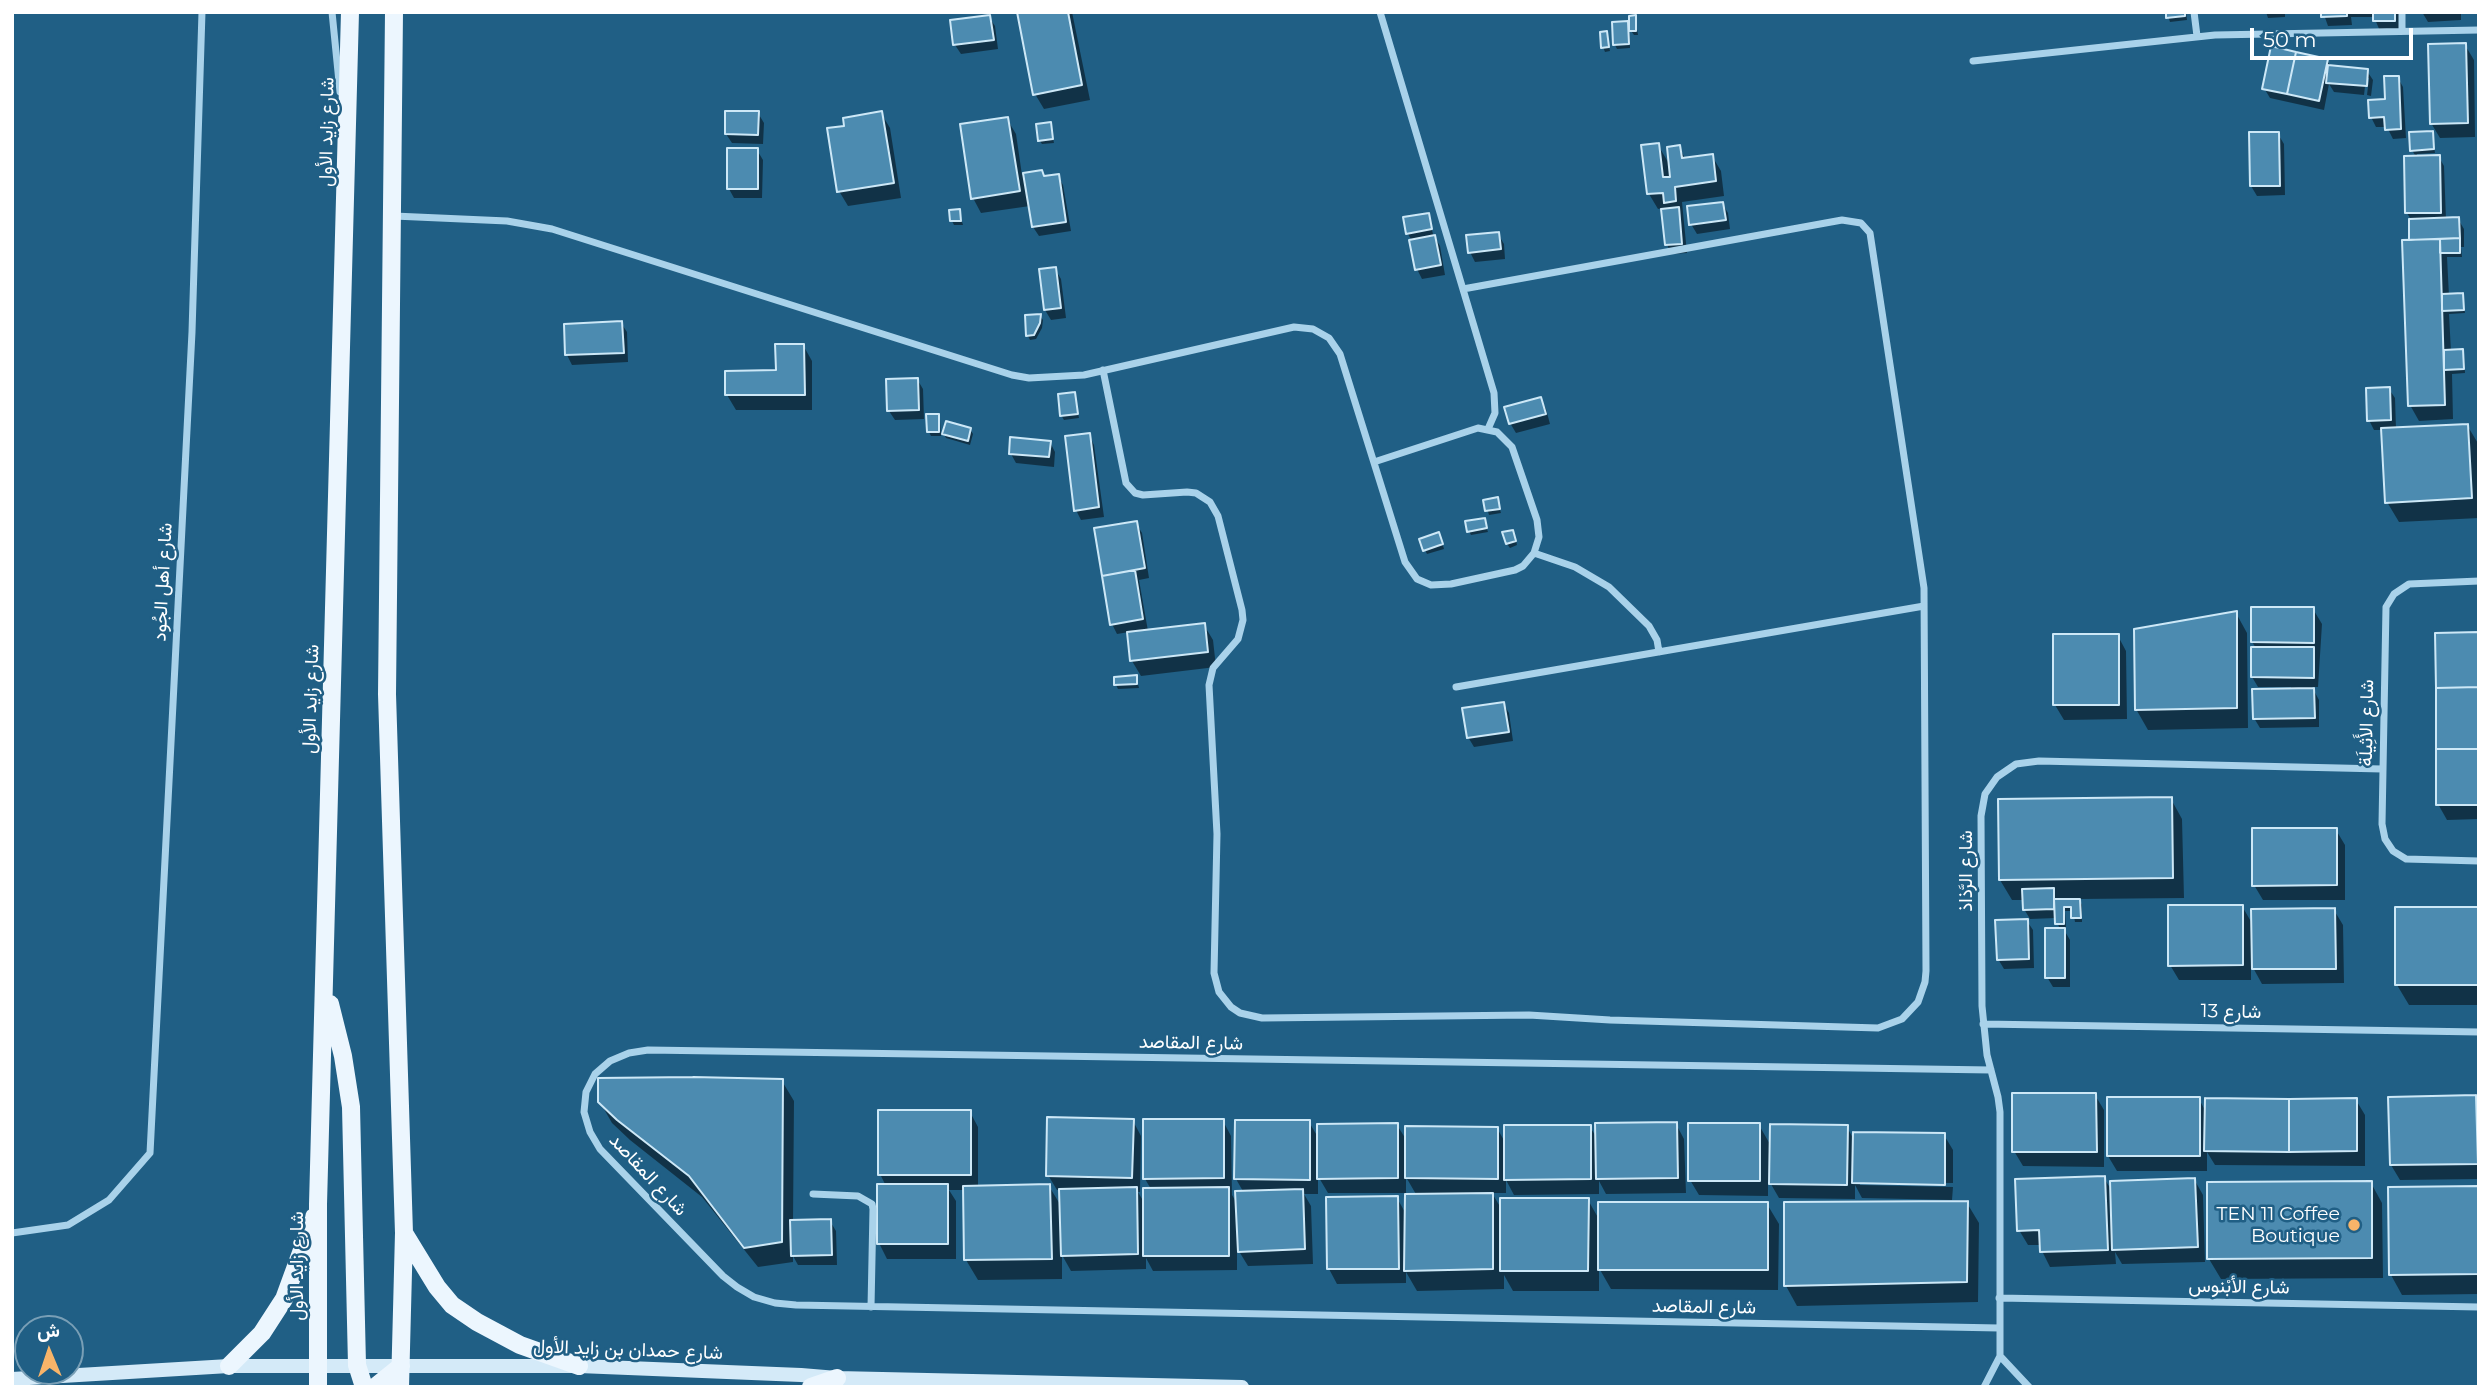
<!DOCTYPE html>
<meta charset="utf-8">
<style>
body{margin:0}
#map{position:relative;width:2491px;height:1399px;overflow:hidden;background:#205f85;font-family:Montserrat,Vazirmatn,sans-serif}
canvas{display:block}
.frame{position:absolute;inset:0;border:14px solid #fff;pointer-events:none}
.north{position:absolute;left:14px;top:1315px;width:70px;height:70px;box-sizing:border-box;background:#205f85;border:2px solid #799fb6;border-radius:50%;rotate:358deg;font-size:19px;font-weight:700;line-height:28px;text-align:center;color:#fff}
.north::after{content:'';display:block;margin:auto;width:24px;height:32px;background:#f7b469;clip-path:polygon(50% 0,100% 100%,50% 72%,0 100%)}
.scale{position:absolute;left:2250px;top:28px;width:163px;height:32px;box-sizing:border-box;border:4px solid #fff;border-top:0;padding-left:9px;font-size:21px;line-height:24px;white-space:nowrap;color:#fff;-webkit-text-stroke:5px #205f85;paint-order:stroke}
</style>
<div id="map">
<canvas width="2491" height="1399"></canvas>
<div class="frame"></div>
<div class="north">ش</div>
<div class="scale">50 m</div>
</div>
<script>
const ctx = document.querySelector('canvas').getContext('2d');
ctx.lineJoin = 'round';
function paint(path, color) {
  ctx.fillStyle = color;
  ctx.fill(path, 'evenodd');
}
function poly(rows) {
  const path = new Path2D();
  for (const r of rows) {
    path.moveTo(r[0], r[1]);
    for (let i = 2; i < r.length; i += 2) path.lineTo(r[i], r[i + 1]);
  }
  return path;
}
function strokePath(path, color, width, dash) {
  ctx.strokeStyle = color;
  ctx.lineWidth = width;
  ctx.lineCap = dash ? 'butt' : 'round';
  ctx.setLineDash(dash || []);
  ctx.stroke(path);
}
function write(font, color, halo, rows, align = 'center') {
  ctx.font = font + ' Montserrat,Vazirmatn,sans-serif';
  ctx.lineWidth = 5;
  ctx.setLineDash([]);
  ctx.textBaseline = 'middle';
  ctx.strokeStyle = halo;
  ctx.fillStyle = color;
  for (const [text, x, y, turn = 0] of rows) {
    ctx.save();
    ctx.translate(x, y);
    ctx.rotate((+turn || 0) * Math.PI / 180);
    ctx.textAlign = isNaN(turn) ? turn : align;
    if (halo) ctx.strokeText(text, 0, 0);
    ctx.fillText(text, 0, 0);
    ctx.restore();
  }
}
paint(poly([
 [1018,12,1072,12,1090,100,1044,109,1035,94],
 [2167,12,2186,12,2187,20,2170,22],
 [2266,12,2285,12,2285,17,2268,18],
 [2323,12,2399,12,2400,30,2380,31,2374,17,2351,17,2352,25,2328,26],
 [2422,12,2461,12,2461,20,2428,22],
 [989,17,995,26,998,49,961,54,955,45],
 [1635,17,1638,35,1634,35,1629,28,1630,48,1617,49,1615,45,1627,23,1631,30],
 [1606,33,1610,51,1605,52,1603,47],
 [2465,45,2474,60,2475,137,2440,138,2431,123],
 [2327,60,2331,67,2367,71,2373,80,2371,96,2367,95,2369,78,2366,78,2364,95,2334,92,2329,84,2324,110,2270,98,2264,88],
 [2398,78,2403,87,2406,138,2393,139,2387,127,2376,127,2371,117,2387,100],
 [758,113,764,123,763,144,732,143,726,134],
 [881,113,890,128,901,198,848,206,839,191],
 [1007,119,1016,134,1022,175,1041,172,1045,178,1058,176,1063,185,1071,231,1039,236,1033,227,1030,206,981,213,973,198],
 [1050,124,1054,143,1042,144,1039,140],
 [2432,133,2435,153,2417,154,2417,157,2439,157,2444,166,2446,220,2458,219,2464,229,2464,247,2461,247,2462,257,2447,257,2449,296,2462,295,2465,313,2449,314,2451,352,2462,351,2464,355,2465,373,2452,374,2453,419,2419,421,2410,405,2412,221,2407,213,2416,157,2412,150],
 [2278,134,2284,144,2285,195,2257,196,2251,186],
 [1658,145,1671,167,1679,147,1686,160,1712,156,1721,171,1724,196,1682,202,1687,253,1672,254,1667,245,1663,208,1658,209,1649,194,1643,146],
 [757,150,763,160,762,198,734,198,729,189],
 [1722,203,1728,213,1730,229,1697,234,1691,224],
 [959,211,963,225,954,225,952,221],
 [1428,215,1433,234,1440,246,1445,275,1422,279,1417,269,1412,241,1408,234,1405,219],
 [1498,234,1504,244,1505,259,1475,262,1470,252],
 [1055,269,1061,279,1066,318,1051,320,1045,310,1041,271],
 [1040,316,1043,320,1042,328,1036,339,1030,340,1028,336],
 [621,323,627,332,628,362,572,365,567,355],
 [803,345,812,361,812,410,736,410,727,395,727,372,777,372],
 [917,379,923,389,924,419,895,420,889,411],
 [2389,389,2395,398,2396,429,2467,425,2479,445,2479,518,2399,522,2387,502,2383,430,2374,430,2369,420],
 [1074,394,1079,418,1064,420,1061,415],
 [1541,399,1546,409,1550,424,1516,433,1510,423],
 [937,416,940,420,941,436,931,436,929,432],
 [970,429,973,434,970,445,946,438,944,434],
 [1089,435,1094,445,1104,517,1081,520,1076,510],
 [1050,442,1055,452,1054,467,1016,463,1011,454],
 [1497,499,1501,513,1489,515,1485,501],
 [1484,520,1488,532,1471,535,1469,531],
 [1136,523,1142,533,1149,578,1139,580,1148,631,1204,625,1213,640,1216,667,1141,676,1132,661,1129,632,1117,634,1112,624,1096,529],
 [1515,536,1517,545,1510,548,1507,544],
 [1441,538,1444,549,1427,554,1425,550],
 [2313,609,2322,624,2318,687,2312,687,2319,700,2319,727,2260,728,2254,718,2291,690,2291,687,2258,687,2252,677,2256,648,2252,642],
 [2236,613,2247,633,2248,728,2148,730,2136,709],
 [2479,634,2479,819,2447,820,2438,804],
 [2118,636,2126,651,2127,719,2064,720,2055,705],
 [1136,677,1139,688,1118,689,1116,685],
 [1503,703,1509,713,1513,741,1474,747,1468,737],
 [2171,799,2182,819,2184,898,2079,899,2082,905,2082,922,2075,922,2073,911,2065,911,2066,928,2063,928,2070,940,2070,987,2053,987,2047,977,2060,930,2056,918,2030,919,2024,909,2024,900,2012,900,2000,880,1999,801],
 [2336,830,2345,845,2345,900,2263,900,2254,885],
 [2242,906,2253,925,2334,910,2343,925,2344,983,2262,984,2251,964,2251,980,2179,980,2170,965],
 [2479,909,2479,1005,2409,1005,2397,985],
 [2027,921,2033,930,2034,968,2004,969,1998,959],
 [782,1081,794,1101,793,1222,830,1221,836,1231,837,1265,798,1265,793,1256,793,1262,758,1267,702,1197,630,1140,612,1123,600,1102],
 [2095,1095,2104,1110,2104,1167,2023,1166,2014,1151],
 [2475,1097,2479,1102,2479,1179,2400,1180,2391,1165],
 [2199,1099,2206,1112,2356,1100,2365,1115,2365,1166,2215,1165,2207,1152,2207,1171,2117,1171,2108,1156],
 [970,1112,978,1127,978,1187,1049,1186,1061,1206,1061,1190,1057,1190,1048,1175,1133,1121,1141,1136,1140,1192,1138,1192,1145,1204,1151,1189,1145,1179,1223,1121,1231,1136,1232,1195,1238,1205,1244,1193,1236,1179,1309,1122,1319,1139,1397,1125,1407,1141,1497,1128,1506,1144,1590,1127,1597,1138,1676,1124,1684,1139,1686,1193,1606,1194,1599,1181,1599,1194,1514,1195,1506,1180,1506,1193,1492,1193,1502,1210,1588,1200,1600,1221,1767,1204,1779,1224,1778,1290,1611,1289,1599,1268,1599,1291,1513,1291,1504,1275,1504,1289,1417,1291,1406,1272,1406,1283,1337,1284,1329,1269,1397,1198,1406,1214,1417,1196,1406,1177,1406,1193,1328,1193,1318,1176,1318,1194,1304,1194,1311,1206,1313,1264,1248,1266,1237,1248,1237,1270,1153,1271,1146,1258,1146,1269,1071,1271,1062,1255,1062,1279,978,1280,966,1260,965,1190,949,1190,956,1201,956,1259,887,1259,879,1243,886,1186,880,1174],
 [1759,1125,1771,1146,1847,1127,1854,1140,1944,1135,1953,1150,1953,1183,1860,1182,1860,1185,1953,1187,1952,1200,1862,1198,1855,1185,1855,1199,1779,1198,1768,1179,1768,1196,1699,1195,1690,1180],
 [2104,1178,2112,1191,2194,1179,2203,1195,2205,1262,2122,1264,2115,1252,2116,1264,2050,1267,2042,1251,2041,1245,2028,1245,2019,1230],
 [2371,1183,2382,1203,2383,1278,2221,1279,2209,1259],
 [2479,1188,2479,1294,2402,1295,2391,1275],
 [1967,1203,1979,1223,1978,1302,1797,1306,1786,1286]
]), '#0007');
const building = poly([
 [1017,12,1068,12,1082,85,1033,95,1017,12],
 [2166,12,2185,12,2185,16,2166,18,2166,12],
 [2321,12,2347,12,2347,16,2321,17,2321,12],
 [2373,12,2395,12,2395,21,2373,21,2373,12],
 [990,15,994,40,953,45,950,20,990,15],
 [1636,15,1636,31,1629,31,1629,16,1636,15],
 [1628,21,1629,44,1613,45,1612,22,1628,21],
 [1607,31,1609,47,1601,48,1600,32,1607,31],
 [2466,43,2468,123,2430,124,2428,44,2466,43],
 [2271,46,2296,52,2287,94,2262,89,2271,46],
 [2296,52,2328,59,2319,101,2287,94,2296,52],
 [2328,65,2368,69,2367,86,2326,83,2328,65],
 [2384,76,2399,76,2401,129,2385,130,2384,117,2369,118,2368,100,2385,99,2384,76],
 [725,111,759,111,758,135,725,134,725,111],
 [882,111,894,183,837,192,827,128,844,126,843,118,882,111],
 [1008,117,1020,191,971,199,960,124,1008,117],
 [1051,122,1053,139,1038,141,1036,124,1051,122],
 [2433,131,2434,149,2410,151,2409,132,2433,131],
 [2249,132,2279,132,2280,186,2250,186,2249,132],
 [1659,143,1663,177,1670,177,1667,147,1680,145,1682,158,1713,154,1716,181,1675,187,1676,201,1664,203,1663,193,1647,194,1641,145,1659,143],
 [727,148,758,148,758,189,727,189,727,148],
 [2440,155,2441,213,2405,213,2404,156,2440,155],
 [1042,170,1044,176,1059,174,1066,222,1032,227,1023,173,1042,170],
 [1723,202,1726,220,1689,225,1687,206,1723,202],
 [1679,207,1682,244,1665,245,1661,209,1679,207],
 [960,209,961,221,950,221,949,210,960,209],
 [1429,213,1432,229,1406,234,1403,217,1429,213],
 [2459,217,2460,238,2409,240,2409,219,2459,217],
 [1499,232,1501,249,1468,253,1466,235,1499,232],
 [1435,235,1441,265,1415,270,1409,240,1435,235],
 [2460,238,2460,253,2440,253,2440,239,2460,238],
 [2440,239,2445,405,2408,406,2402,240,2440,239],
 [1056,267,1061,308,1044,310,1039,269,1056,267],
 [2463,293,2464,310,2442,311,2442,294,2463,293],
 [1041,314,1040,323,1034,335,1026,336,1025,315,1041,314],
 [622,321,624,353,565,355,564,324,622,321],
 [775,344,804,344,805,395,725,395,725,371,776,370,775,344],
 [2463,349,2464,369,2444,370,2444,350,2463,349],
 [918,378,919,410,887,411,886,379,918,378],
 [2390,387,2391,420,2367,421,2366,388,2390,387],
 [1075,392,1078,414,1060,416,1058,394,1075,392],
 [1541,397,1546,414,1509,424,1504,407,1541,397],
 [926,414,939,414,939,432,927,432,926,414],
 [946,421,971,428,968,441,942,434,946,421],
 [2468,424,2472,498,2385,503,2381,428,2468,424],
 [1090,433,1099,507,1074,511,1065,436,1090,433],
 [1010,437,1051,441,1049,457,1009,454,1010,437],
 [1498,497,1500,509,1485,511,1483,500,1498,497],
 [1485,518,1487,528,1467,532,1465,521,1485,518],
 [1137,521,1145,568,1102,576,1094,528,1137,521],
 [1513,530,1516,541,1506,544,1502,532,1513,530],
 [1439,532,1443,544,1423,551,1419,539,1439,532],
 [1135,570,1143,619,1110,625,1102,576,1135,570],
 [2251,607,2314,607,2314,643,2251,642,2251,607],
 [2237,611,2237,708,2135,710,2134,629,2237,611],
 [1205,623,1208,652,1130,661,1127,632,1205,623],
 [2479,632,2479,687,2436,688,2435,633,2479,632],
 [2053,634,2119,634,2119,705,2053,705,2053,634],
 [2251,647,2314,647,2314,678,2251,677,2251,647],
 [1137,675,1137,684,1114,685,1114,677,1137,675],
 [2479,687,2479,749,2436,749,2436,688,2479,687],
 [2314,688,2315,718,2253,719,2252,689,2314,688],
 [1504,702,1509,732,1467,738,1462,708,1504,702],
 [2436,749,2479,749,2479,805,2436,805,2436,749],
 [2172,797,2173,878,1999,880,1998,799,2172,797],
 [2252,828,2337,828,2337,885,2252,886,2252,828],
 [2054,888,2054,909,2023,910,2022,889,2054,888],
 [2054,899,2080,899,2081,918,2071,918,2071,907,2064,907,2064,924,2055,924,2054,899],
 [2168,905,2243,905,2243,965,2168,966,2168,905],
 [2395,907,2479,907,2479,985,2395,985,2395,907],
 [2335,908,2336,969,2252,969,2251,909,2335,908],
 [2028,919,2029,959,1997,960,1995,920,2028,919],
 [2045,928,2065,928,2065,978,2045,978,2045,928],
 [693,1077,783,1079,782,1242,744,1248,689,1176,617,1120,598,1102,598,1078,693,1077],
 [2012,1093,2096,1093,2097,1152,2012,1152,2012,1093],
 [2476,1095,2478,1164,2390,1165,2388,1097,2476,1095],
 [2107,1097,2200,1097,2200,1156,2107,1156,2107,1097],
 [2205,1098,2289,1099,2289,1152,2204,1151,2205,1098],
 [2357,1098,2357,1151,2289,1152,2289,1099,2357,1098],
 [878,1110,971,1110,971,1175,878,1175,878,1110],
 [1047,1117,1134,1119,1132,1178,1046,1176,1047,1117],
 [1143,1119,1224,1119,1224,1178,1143,1179,1143,1119],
 [1235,1120,1310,1120,1310,1180,1234,1179,1235,1120],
 [1677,1122,1678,1178,1596,1179,1595,1123,1677,1122],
 [1398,1123,1398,1178,1317,1179,1317,1124,1398,1123],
 [1688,1123,1760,1123,1760,1181,1688,1181,1688,1123],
 [1770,1124,1848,1125,1847,1185,1769,1184,1770,1124],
 [1504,1125,1591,1125,1591,1179,1504,1180,1504,1125],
 [1405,1126,1498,1127,1498,1179,1405,1178,1405,1126],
 [1853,1132,1945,1133,1945,1185,1852,1183,1853,1132],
 [2105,1176,2108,1250,2040,1252,2039,1230,2017,1231,2015,1179,2105,1176],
 [2195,1178,2198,1247,2112,1250,2110,1181,2195,1178],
 [2372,1181,2372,1258,2207,1259,2207,1182,2372,1181],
 [877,1184,948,1184,948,1244,877,1244,877,1184],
 [1050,1184,1052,1259,964,1260,963,1186,1050,1184],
 [2479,1186,2479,1274,2389,1275,2388,1187,2479,1186],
 [1137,1187,1138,1254,1061,1256,1059,1189,1137,1187],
 [1229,1187,1229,1256,1143,1256,1143,1188,1229,1187],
 [1303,1189,1305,1249,1238,1252,1235,1191,1303,1189],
 [1493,1193,1493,1269,1404,1271,1405,1194,1493,1193],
 [1398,1196,1399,1269,1327,1269,1326,1197,1398,1196],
 [1500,1198,1589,1198,1588,1271,1500,1271,1500,1198],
 [1968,1201,1967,1282,1784,1286,1784,1202,1968,1201],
 [1598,1202,1768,1202,1768,1270,1598,1270,1598,1202],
 [831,1219,832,1255,791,1256,790,1220,831,1219]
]);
paint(building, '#4c8bb0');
strokePath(building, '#cde8f7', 2);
strokePath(poly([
 [332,12,340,92],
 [1380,12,1494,393,1495,413,1488,429],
 [2194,12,2197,36],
 [2402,12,2402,31],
 [1973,61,2215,35,2479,30],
 [394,216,507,221,552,229,1012,375,1029,378,1084,375,1294,327,1313,329,1329,338,1340,354,1405,562,1417,579,1431,585,1451,584,1515,570,1523,566,1534,553,1539,537,1537,520,1512,447,1497,432,1478,428,1374,462],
 [1103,370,1126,483,1135,493,1143,495,1187,492,1196,493,1210,502,1218,516,1242,610,1243,620,1238,639,1213,668,1209,685,1217,834,1214,973,1219,992,1231,1007,1240,1013,1262,1018,1529,1015,1610,1020,1878,1028,1902,1019,1918,1002,1925,982,1926,971,1924,588,1870,233,1861,223,1842,220,1463,289],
 [1534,553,1575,567,1609,587,1649,626,1657,640,1659,652],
 [2479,581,2409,584,2394,594,2386,607,2382,824,2385,839,2393,851,2406,859,2479,861],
 [1456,687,1924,606],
 [1983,1024,2479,1032],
 [1991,1070,648,1050,629,1053,610,1061,595,1074,586,1092,584,1112,590,1132,600,1149,723,1276,737,1287,754,1297,775,1303,796,1305,1999,1328],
 [813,1194,858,1196,872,1204,873,1209,871,1307],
 [12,1233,68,1225,109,1200,150,1153,192,332,202,12],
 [1999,1298,2479,1307],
 [2000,1356,2029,1387],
 [1984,1387,2000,1356,2000,1112,1998,1097,1987,1055,1982,1006,1981,816,1985,794,1997,777,2016,764,2039,761,2382,769]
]), '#a9d2ea', 7);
strokePath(poly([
 [12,1379,229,1366,579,1366,801,1375,837,1378,1242,1387]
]), '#d4eaf8', 14);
strokePath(poly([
 [394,12,387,694,404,1233,400,1387],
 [330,1004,343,1056,351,1107,357,1365,364,1387],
 [404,1233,437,1287,452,1305,477,1322,520,1345,579,1366],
 [229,1366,262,1333,284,1299,314,1217],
 [318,1387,318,1204,350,12],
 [375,1387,401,1366],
 [811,1387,837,1378]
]), '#ecf6fe', 18);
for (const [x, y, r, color] of [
 [2354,1225,7,"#f7b469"]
]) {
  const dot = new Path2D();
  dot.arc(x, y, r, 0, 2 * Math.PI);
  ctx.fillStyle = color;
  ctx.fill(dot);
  strokePath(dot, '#205f85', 2.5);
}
write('19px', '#fff', '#205f85', [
 ["شارع زايد الأول",327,132,-89],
 ["شارع أهل الجُود",163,582,-87],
 ["شارع زايد الأول",311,699,-88],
 ["شارع الأَثِيلَة",2367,723,-89],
 ["شارع الرَّذاذ",1966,871,-90],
 ["شارع 13",2231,1012,1],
 ["شارع المقاصد",1191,1043,1],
 ["شارع المقاصد",648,1175,47],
 ["شارع زايد الأول",297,1266,-90],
 ["شارع الأبْنوس",2239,1287,1],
 ["شارع المقاصد",1704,1307,1],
 ["شارع حمدان بن زايد الأول",628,1350,2]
]);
write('19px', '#fff', '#205f85', [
 ["TEN 11 Coffee",2340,1214],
 ["Boutique",2340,1236]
], 'right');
</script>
